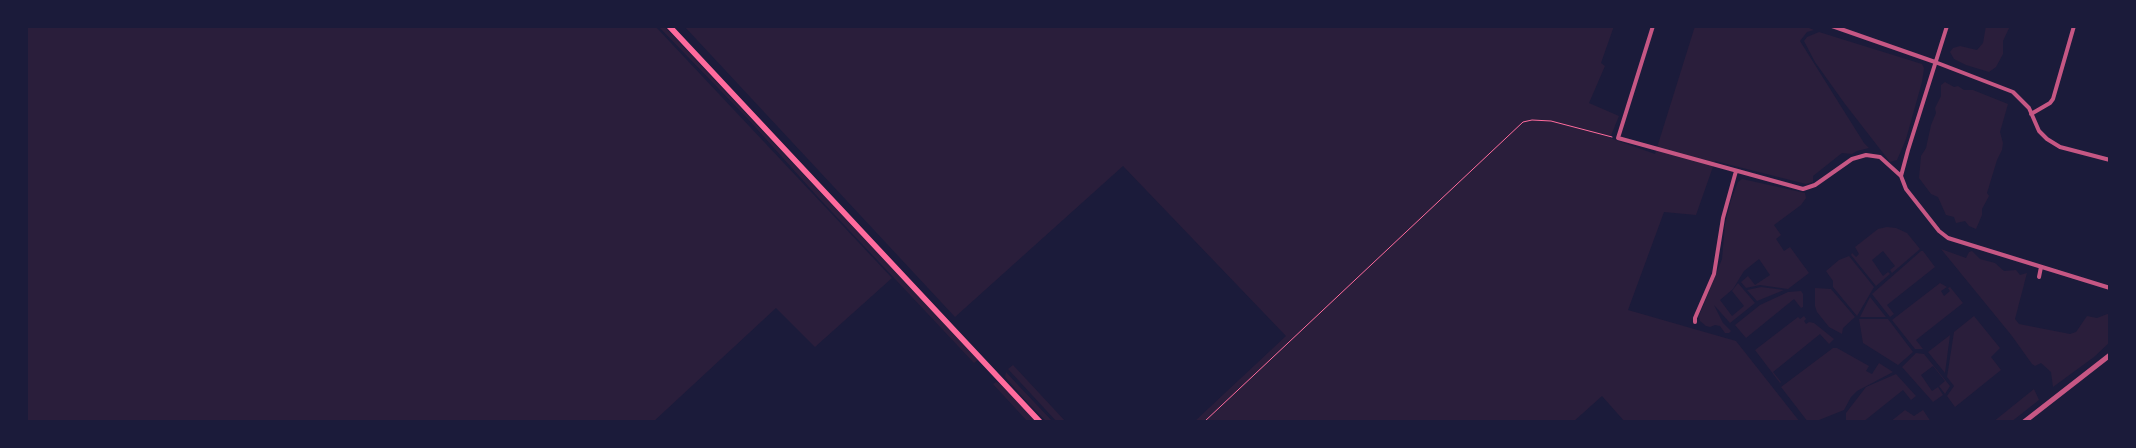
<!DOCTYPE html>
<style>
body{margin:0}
#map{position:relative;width:2136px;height:448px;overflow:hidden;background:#1b1b3a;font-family:"Space Grotesk",sans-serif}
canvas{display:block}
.frame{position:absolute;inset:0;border:28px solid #1b1b3a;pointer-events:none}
</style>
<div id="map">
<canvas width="2136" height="448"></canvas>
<div class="frame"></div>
</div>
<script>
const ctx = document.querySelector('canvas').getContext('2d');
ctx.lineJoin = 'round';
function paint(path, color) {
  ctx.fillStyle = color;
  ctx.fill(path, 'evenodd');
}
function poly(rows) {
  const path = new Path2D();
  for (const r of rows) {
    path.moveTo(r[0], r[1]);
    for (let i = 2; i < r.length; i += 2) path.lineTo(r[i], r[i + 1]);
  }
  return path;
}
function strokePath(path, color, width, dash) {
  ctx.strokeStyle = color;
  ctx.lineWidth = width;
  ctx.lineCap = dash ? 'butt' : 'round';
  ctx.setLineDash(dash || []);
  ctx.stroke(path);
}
paint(poly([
 [26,26,655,26,892,278,815,347,776,308,653,422,26,422],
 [658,26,664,26,978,360,974,363,817,196,748,119],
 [684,26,1614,26,1601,63,1605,66,1589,103,1619,116,1610,138,1655,154,1695,26,1804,26,1814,30,1807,32,1800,41,1864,143,1869,148,1857,151,1852,154,1842,153,1813,176,1813,182,1806,184,1715,161,1696,215,1664,212,1628,310,1736,341,1800,422,1625,422,1602,396,1573,422,1194,422,1286,336,1123,166,955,317],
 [1986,26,2010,26,2003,41,2003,54,1996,67,1989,72,1966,65,1954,59,1950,52,1953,48,1960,46,1977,50,1983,43],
 [1819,32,1922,64,1924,68,1922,82,1906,139,1897,160,1890,162,1845,104,1815,62,1804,41,1807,37],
 [1945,82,1954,87,1958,86,1964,90,1973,90,2008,104,2000,132,2003,143,2002,150,1997,160,1987,193,1989,196,1982,209,1982,215,1976,229,1969,226,1965,221,1956,223,1954,217,1946,215,1938,197,1931,194,1919,178,1921,156,1926,148,1931,125,1936,113,1935,108,1941,96,1941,85],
 [1742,179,1805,193,1806,198,1801,205,1774,225,1781,235,1776,239,1784,251,1790,247,1809,273,1788,289,1760,285,1746,288,1741,282,1748,276,1755,285,1770,275,1759,259,1744,271,1733,289,1720,300,1732,316,1744,306,1732,291,1738,283,1755,303,1730,323,1714,305,1723,323,1731,331,1729,333,1725,333,1720,326,1715,325,1710,327,1706,326,1700,321,1699,316,1722,259,1725,224,1731,200,1738,182],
 [1887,227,1896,228,1907,233,1920,249,1892,273,1890,270,1895,266,1883,251,1872,260,1883,276,1888,272,1890,274,1876,286,1851,255,1852,253,1856,257,1859,254,1855,247,1878,229],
 [1941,249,1966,258,1969,252,1972,251,1980,259,1995,263,2004,271,2016,270,2020,275,2027,273,2015,319,2019,324,2070,334,2076,332,2087,316,2097,318,2110,313,2110,342,2094,357,2053,387,2051,372,2041,363,2035,366,2032,364,2012,336],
 [1921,251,1923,251,1935,267,1887,305,1894,314,1890,317,1872,294],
 [1849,256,1874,287,1857,316,1833,287,1833,281,1826,271,1839,260],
 [1940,283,1947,287,1941,291,1944,296,1950,291,1948,288,1950,287,1963,303,1916,340,1923,349,1915,349,1892,320],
 [1761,287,1784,290,1757,301,1747,290],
 [1815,288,1831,289,1855,317,1843,328,1842,334,1829,327,1817,312,1815,306],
 [1801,291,1803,294,1803,307,1801,308,1794,299,1746,338,1735,325,1760,305,1788,292],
 [1870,297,1886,317,1860,317],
 [1804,316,1806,319,1804,321,1806,324,1809,322,1814,323,1834,339,1829,344,1820,334,1773,372,1781,382,1780,383,1755,350,1798,317,1800,319],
 [1974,316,2000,348,1991,357,2001,370,1955,407,1947,396,1954,386,1947,377,1954,332],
 [1859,319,1888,319,1913,352,1898,365,1863,343],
 [1950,335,1945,373,1928,352],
 [1833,348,1837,348,1869,366,1866,371,1872,374,1879,363,1893,372,1857,391,1851,397,1844,410,1814,422,1808,422,1781,387],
 [1916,353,1924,354,1950,386,1945,394,1939,386,1945,381,1933,366,1921,375,1932,391,1938,387,1943,395,1933,402,1902,367],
 [1013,365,1066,422,1057,422,1008,369],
 [1006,372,1017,384,1053,422,1047,422,1027,402,1005,377],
 [1896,374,1916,396,1911,400,1903,390,1863,422,1846,422,1846,413,1866,387],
 [996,382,1000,384,1036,422,1028,422,993,384],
 [2034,389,2039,400,2011,422,1993,422],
 [1905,410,1914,416,1923,410,1931,422,1890,422]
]), '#2a1e3b');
strokePath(poly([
 [1204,422,1523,122,1532,120,1551,121,1612,137]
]), '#ff6b9d', 1);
strokePath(poly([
 [1653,26,1618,138,1803,189,1815,185,1852,159,1866,155,1880,157,1901,176],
 [1832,26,1935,62,2013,92,2029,108,2039,131,2047,139,2060,147,2110,160],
 [1947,26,1908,150,1901,176,1906,189,1939,231,1948,238,2110,288],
 [2031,114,2050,103,2053,99,2074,26],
 [2039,277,2041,267],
 [1695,322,1695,318,1714,274,1723,218,1736,171]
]), '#c65784', 4);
strokePath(poly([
 [2024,422,2110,355]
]), '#c65784', 5);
strokePath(poly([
 [669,26,1040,422]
]), '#ff6b9d', 5.5);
</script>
